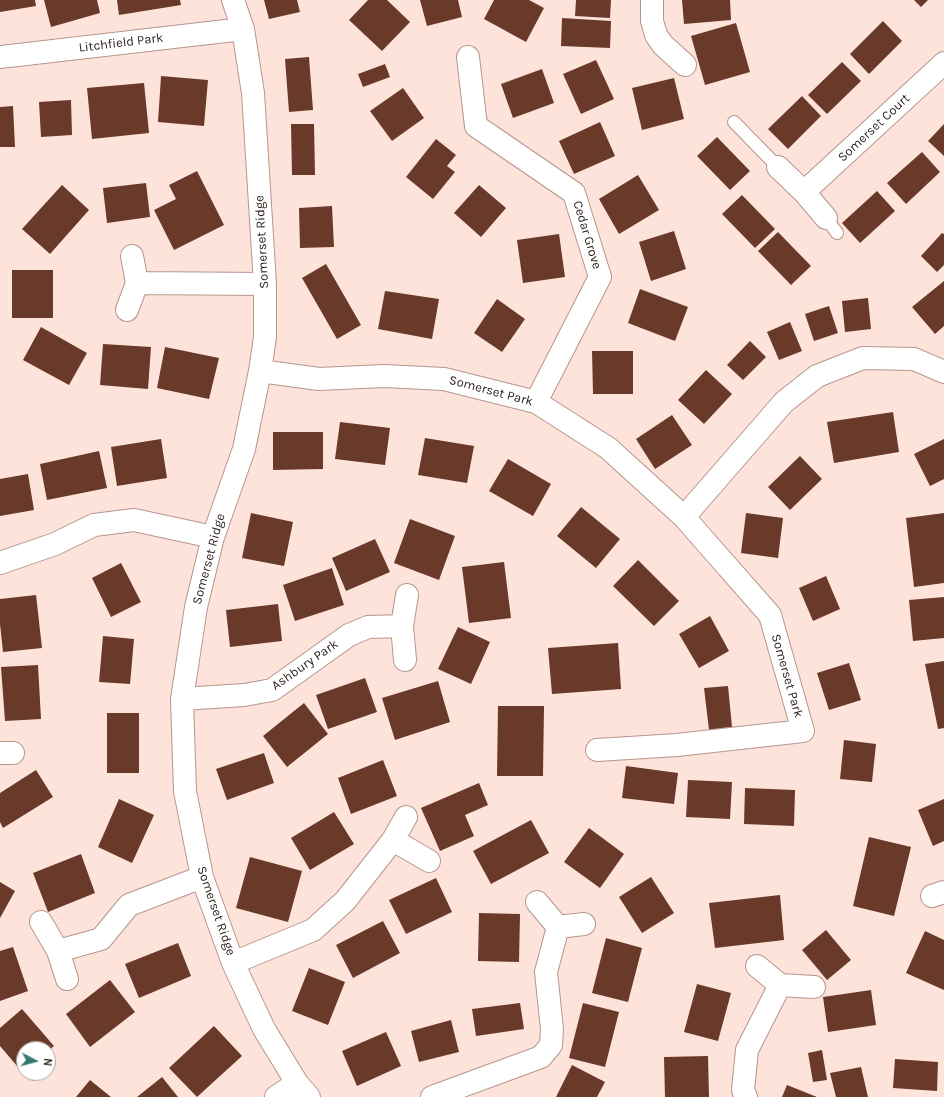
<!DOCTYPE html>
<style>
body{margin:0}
#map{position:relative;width:944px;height:1097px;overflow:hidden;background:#fee3da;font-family:Karla,sans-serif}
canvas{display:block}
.north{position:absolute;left:16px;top:1041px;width:40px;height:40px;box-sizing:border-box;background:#fff;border:1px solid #aaa5a3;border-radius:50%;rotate:96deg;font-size:11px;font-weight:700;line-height:16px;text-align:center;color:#2a1e1a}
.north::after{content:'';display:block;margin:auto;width:14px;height:18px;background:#347a72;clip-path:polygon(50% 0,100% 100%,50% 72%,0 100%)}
</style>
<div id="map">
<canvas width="944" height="1097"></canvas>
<div class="north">N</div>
</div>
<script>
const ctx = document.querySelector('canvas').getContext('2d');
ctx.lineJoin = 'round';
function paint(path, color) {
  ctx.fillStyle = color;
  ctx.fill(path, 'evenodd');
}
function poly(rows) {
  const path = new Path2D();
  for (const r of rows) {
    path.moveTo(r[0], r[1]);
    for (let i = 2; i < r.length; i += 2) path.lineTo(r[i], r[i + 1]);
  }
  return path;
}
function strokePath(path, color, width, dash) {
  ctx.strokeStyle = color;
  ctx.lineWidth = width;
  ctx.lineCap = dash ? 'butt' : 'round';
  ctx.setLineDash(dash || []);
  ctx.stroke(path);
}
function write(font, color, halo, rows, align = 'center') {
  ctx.font = font + ' Karla,sans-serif';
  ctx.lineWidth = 4;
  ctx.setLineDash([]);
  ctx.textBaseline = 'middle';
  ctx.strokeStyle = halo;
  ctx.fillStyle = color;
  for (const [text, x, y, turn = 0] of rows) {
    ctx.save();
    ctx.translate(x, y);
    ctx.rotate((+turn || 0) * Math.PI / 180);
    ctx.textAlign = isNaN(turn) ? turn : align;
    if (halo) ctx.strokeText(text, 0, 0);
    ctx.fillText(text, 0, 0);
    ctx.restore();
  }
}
paint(poly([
 [0,0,35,0,36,6,0,12],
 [44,0,97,0,100,13,51,27],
 [117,0,180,0,181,5,119,15],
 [264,0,297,0,300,12,269,19],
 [368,0,387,0,410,22,382,51,349,20],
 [420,0,458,0,462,17,427,26],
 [494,0,529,0,544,8,526,42,484,19],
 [576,0,611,0,610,18,575,16],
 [682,0,730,0,731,20,684,24],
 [914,0,928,0,921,7],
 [562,18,611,21,610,48,561,46],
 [883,21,902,41,869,74,850,54],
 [736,23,750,72,705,85,691,36],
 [309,57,313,110,289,112,285,59],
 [596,60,614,99,581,114,563,74],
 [842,62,861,81,827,114,808,95],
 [385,64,390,77,363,87,358,74],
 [542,69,554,103,513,118,501,84],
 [161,76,208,80,204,126,158,122],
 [674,78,684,119,642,130,632,88],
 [144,83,149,133,92,139,87,88],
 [403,88,424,118,392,141,370,111],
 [802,96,821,116,788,149,768,129],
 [71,100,72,135,41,137,39,102],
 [13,106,15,147,0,147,0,107],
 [600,122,615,156,574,174,559,141],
 [291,124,314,124,315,175,292,175],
 [944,124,944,156,928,141],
 [717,137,750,171,730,190,697,156],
 [436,139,456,155,447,166,455,172,433,199,406,177],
 [922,152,940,172,906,204,887,183],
 [197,171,224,225,174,250,154,210,176,199,169,185],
 [638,175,659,210,619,234,599,199],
 [146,183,150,217,107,223,103,188],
 [62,185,89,210,50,254,22,229],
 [479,185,506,208,481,237,454,213],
 [877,191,895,211,860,243,842,223],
 [742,195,775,229,755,248,722,214],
 [332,206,334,247,300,248,299,208],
 [674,231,686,269,651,281,639,242],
 [778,232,811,266,791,285,758,251],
 [942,233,944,234,944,265,937,272,921,256],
 [559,234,565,277,523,283,517,240],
 [326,264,361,325,337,339,302,278],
 [12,270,53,270,53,318,12,318],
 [944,281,944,326,935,334,912,307],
 [640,289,688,307,675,341,628,323],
 [385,291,439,299,432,339,378,329],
 [868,298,871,329,845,332,842,301],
 [497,299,525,319,502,352,474,333],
 [829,306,838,333,814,341,805,314],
 [790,322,802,351,779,360,767,332],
 [41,327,87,353,69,385,23,360],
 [750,341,766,357,743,380,727,365],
 [103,344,151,347,148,389,100,385],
 [165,347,219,358,209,399,157,388],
 [592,351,633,351,633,394,593,394],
 [706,370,732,394,704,424,678,400],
 [893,412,899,452,834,463,827,422],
 [672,415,692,445,655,469,636,439],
 [340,422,390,428,385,465,335,459],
 [273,432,323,432,323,469,273,470],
 [425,438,474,446,467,483,418,475],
 [161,439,167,478,117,486,111,447],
 [944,439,944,479,930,486,914,454],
 [99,451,107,488,47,500,40,464],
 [800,456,822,479,790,510,768,487],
 [508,459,551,484,533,516,489,491],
 [28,474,34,510,0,516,0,479],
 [581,507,620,539,596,568,557,536],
 [251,513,293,522,284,566,242,558],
 [746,513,783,518,778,558,741,553],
 [944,513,944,583,914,587,906,518],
 [410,519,455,536,439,580,394,563],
 [375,539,390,572,346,591,332,558],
 [638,560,679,601,654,626,613,586],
 [504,562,511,618,469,623,462,567],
 [121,563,141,602,111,617,92,578],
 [332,568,344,605,295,621,283,585],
 [826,576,840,609,813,621,799,588],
 [36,595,42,648,3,652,0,624,0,599],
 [944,597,944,638,913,641,909,600],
 [278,604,282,641,230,647,226,610],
 [710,616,729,651,699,668,679,634],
 [458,627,490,642,471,684,438,669],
 [103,636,134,639,130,684,99,682],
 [618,643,621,689,552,694,548,648],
 [944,661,944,728,938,729,925,664],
 [849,663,861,700,829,710,817,673],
 [38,665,41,719,5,721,1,667],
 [365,678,377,712,328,729,316,695],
 [438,681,450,722,395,740,382,698],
 [728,686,732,727,709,730,704,688],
 [304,703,328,734,287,767,263,736],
 [498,706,544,706,543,776,497,776],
 [107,713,139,713,139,773,107,773],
 [844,740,876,744,872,782,840,779],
 [264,753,274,783,227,800,216,769],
 [383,760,397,796,351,814,338,778],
 [626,766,678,773,674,804,622,798],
 [36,770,53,797,3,828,0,822,0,793],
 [688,780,732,782,730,819,686,817],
 [479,783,488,805,465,815,474,836,440,851,421,808],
 [745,788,795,790,794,826,744,824],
 [119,799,154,815,132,863,98,847],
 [944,799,944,841,933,846,918,810],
 [334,812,354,844,310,870,291,838],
 [531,820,549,853,491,884,473,851],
 [589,828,624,854,600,888,564,862],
 [869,837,911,847,894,916,853,906],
 [81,854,95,893,48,912,33,873],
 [250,857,302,871,288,922,236,908],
 [651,877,674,913,642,933,619,897],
 [436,878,452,912,406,934,389,900],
 [0,882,15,891,0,918],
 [780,895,784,940,715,948,709,903],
 [479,913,520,914,519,962,478,961],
 [383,921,400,953,353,978,336,945],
 [826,930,851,960,827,980,802,950],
 [925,931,944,940,944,990,906,973],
 [606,938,642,948,628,1002,592,993],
 [178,943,191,976,139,998,125,964],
 [13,947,28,991,0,1001,0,951],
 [309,968,345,982,328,1025,292,1011],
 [110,980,135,1012,90,1047,66,1014],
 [697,984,731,993,718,1041,684,1032],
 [871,990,876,1025,828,1032,823,997],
 [520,1003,524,1029,476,1036,472,1009],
 [583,1003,619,1012,605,1067,569,1058],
 [22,1009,54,1046,48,1051,48,1049,24,1049,24,1072,23,1073,0,1046,0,1028],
 [451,1020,459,1052,419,1062,411,1031],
 [214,1026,242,1056,197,1097,169,1068],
 [386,1032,401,1066,357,1086,342,1051],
 [822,1050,827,1080,813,1082,808,1053],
 [708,1056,709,1097,665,1097,664,1057],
 [895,1059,938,1062,937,1091,893,1088],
 [572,1065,605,1082,597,1097,556,1097],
 [861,1067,868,1097,836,1097,830,1073],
 [162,1077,178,1097,137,1097],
 [90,1080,111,1097,76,1097],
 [787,1085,817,1097,782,1097]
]), '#69392a');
const lane = poly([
 [734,122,778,167],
 [826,218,837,233]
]);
const street = poly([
 [233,0,243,29,253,93,265,284,265,337,260,371,244,449,213,537,196,607,182,699,185,791,202,877,233,963,264,1029,297,1083,309,1097],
 [652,0,652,21,656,35,663,45,685,65],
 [0,57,243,29],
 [468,57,476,126,574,193,600,277,536,402],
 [778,167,804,192,826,218],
 [804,192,944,63],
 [137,283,265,284],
 [127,310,137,283,132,256],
 [260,371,319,379,384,376,444,379,536,402,608,448,684,517,704,540,770,615,803,731,677,745,597,750],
 [684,517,784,402,817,376,863,358,914,359,944,372],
 [0,563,55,544,94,525,134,520,213,537],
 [405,660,402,626,407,595],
 [182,699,244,695,272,690,349,635,368,627,402,626],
 [0,753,13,753],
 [393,840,429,861],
 [932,896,944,892],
 [41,922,58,951,67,979],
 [558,927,584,924],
 [58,951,101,939,129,905,202,877],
 [233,963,313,930,345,901,393,840,406,817],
 [757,966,780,985,814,987],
 [276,1097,297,1083],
 [432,1097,541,1057,551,1045,552,1029,546,972,558,927,537,902],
 [746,1097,743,1090,747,1050,780,985]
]);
strokePath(lane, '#b5968c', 14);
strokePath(street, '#b5968c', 24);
strokePath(lane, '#fff', 12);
strokePath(street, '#fff', 22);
write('13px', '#2a1e1a', '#fff', [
 ["Litchfield Park",121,43,-7],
 ["Somerset Court",874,128,-43],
 ["Cedar Grove",587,235,73],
 ["Somerset Ridge",262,242,-93],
 ["Somerset Park",491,391,15],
 ["Somerset Ridge",209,559,-75],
 ["Ashbury Park",305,665,-35],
 ["Somerset Park",787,676,74],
 ["Somerset Ridge",216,911,71]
]);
</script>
